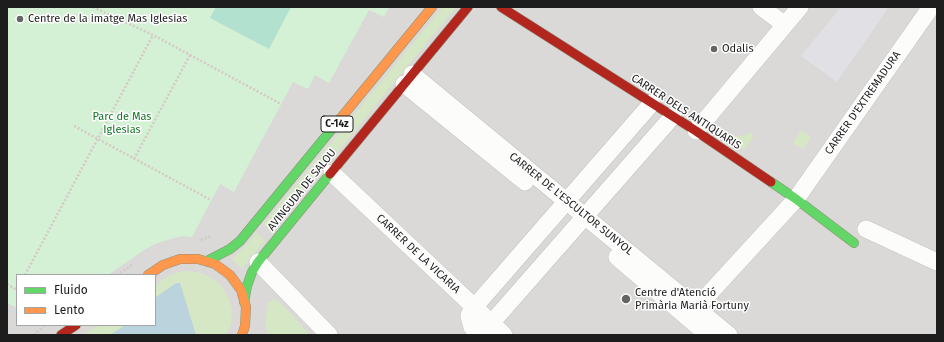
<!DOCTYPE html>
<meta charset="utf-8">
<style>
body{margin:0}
#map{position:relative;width:944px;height:342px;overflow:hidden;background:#ebeae5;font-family:"Fira Sans",sans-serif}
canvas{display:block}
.frame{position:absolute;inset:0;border:8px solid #1d1d1d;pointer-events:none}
.legend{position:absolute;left:16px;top:274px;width:140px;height:52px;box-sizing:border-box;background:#fff;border:1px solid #a5a5a5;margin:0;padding:5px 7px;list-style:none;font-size:12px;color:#1d1d1d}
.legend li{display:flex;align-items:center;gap:8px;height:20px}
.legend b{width:20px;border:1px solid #a5a5a5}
</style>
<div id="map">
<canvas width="944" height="342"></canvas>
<div class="frame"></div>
<ul class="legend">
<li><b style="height:5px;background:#63d668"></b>Fluido</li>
<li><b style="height:5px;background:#ff974d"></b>Lento</li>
</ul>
</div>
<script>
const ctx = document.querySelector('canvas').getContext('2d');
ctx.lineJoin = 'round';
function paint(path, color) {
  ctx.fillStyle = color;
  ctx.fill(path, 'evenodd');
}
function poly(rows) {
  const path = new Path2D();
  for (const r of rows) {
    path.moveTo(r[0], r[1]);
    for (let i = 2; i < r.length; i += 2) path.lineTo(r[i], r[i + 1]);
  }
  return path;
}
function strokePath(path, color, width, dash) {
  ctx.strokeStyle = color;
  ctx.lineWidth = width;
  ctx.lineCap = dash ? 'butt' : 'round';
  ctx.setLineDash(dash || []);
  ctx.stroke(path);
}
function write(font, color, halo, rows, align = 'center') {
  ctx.font = font + ' "Fira Sans",sans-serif';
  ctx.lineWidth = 3;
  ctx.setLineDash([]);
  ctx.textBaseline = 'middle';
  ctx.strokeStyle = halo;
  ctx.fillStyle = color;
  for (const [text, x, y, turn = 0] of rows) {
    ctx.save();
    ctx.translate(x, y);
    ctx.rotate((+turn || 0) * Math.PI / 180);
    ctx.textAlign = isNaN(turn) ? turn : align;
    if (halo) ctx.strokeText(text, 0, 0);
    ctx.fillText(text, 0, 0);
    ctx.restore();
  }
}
paint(poly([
 [7,7,937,7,937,335,7,335],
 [17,275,155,275,155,325,17,325]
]), '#dad9d7');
paint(poly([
 [443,7,456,7,272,232,263,224],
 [801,130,811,137,803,149,793,143],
 [723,132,734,136,740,136,746,135,750,132,754,136,745,150,720,135],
 [257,233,265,241,242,269,232,259],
 [183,271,197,272,210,277,221,285,228,297,232,310,231,324,227,335,83,335,98,325,155,325,155,285,170,275],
 [274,299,285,307,310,335,268,335,265,322,268,303]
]), '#d5e7c5');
paint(poly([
 [7,7,389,7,384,17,369,10,329,83,315,75,308,89,293,82,234,192,220,184,192,237,181,236,157,243,144,250,108,275,17,275,17,308,7,303]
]), '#d4f1d6');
paint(poly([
 [216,7,291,7,269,49,210,18]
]), '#b3e1d0');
paint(poly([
 [841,7,889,7,837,82,801,56]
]), '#e1e0e4');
paint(poly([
 [176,283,180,283,181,286,196,335,110,335,125,325,155,325,155,298]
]), '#bad3dd');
const street = poly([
 [761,7,785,25],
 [412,74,729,335],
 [404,84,525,182],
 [696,131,800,7],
 [332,173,504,335],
 [866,229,937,262],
 [617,257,708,335],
 [258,262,329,335],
 [689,318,696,308,796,199,931,7],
 [472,327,479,329,487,328,673,116],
 [472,327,469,316,471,311,652,103]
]);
const fast = poly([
 [771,182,796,199,854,243],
 [207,261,230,249,240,241,340,119],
 [244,302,247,286,252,272,258,262,330,174]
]);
const slow = poly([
 [340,119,432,7],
 [148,275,163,265,180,259,198,259,215,264,230,275,241,290,246,307,245,326,242,335]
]);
const jam = poly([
 [501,7,696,131,771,182],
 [330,174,468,7],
 [61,335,76,325]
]);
strokePath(street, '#c4c4c1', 18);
strokePath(fast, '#90947f', 10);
strokePath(slow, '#90947f', 10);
strokePath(jam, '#90947f', 10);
strokePath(poly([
 [93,7,153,35,281,104],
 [74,126,211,200],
 [134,159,190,55],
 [201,240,211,236],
 [25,275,153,35],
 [117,275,132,265],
 [7,284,17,290],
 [34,335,45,325]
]), '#d5c9c6', 2.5, [2, 2]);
strokePath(street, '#fcfcfb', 17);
strokePath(fast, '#63d668', 9);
strokePath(slow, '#ff974d', 9);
strokePath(jam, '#b3261e', 9);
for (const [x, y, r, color] of [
 [20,19,4,"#656563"],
 [714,49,4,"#656563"],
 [626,299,5,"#656563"]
]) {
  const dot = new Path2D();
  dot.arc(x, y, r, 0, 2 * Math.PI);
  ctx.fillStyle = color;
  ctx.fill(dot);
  strokePath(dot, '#fff', 1.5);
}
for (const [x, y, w] of [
 [337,124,32]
]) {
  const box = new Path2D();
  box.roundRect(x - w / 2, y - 8, w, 16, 3);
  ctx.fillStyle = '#fff';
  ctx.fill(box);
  strokePath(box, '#1d1d1d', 1);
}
write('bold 10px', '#1d1d1d', null, [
 ["C-14z",337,124]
]);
write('11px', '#1d1d1d', '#fff', [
 ["Centre de la imatge Mas Iglesias",28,19],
 ["Odalis",722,49],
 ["Centre d'Atenció",635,293],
 ["Primària Marià Fortuny",635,306]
], 'left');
write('11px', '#1d1d1d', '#fff', [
 ["CARRER D'EXTREMADURA",863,103,-55],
 ["CARRER DELS ANTIQUARIS",686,112,33],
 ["AVINGUDA DE SALOU",302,190,-51],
 ["CARRER DE L'ESCULTOR SUNYOL",571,204,39],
 ["CARRER DE LA VICARIA",418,254,43]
]);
write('11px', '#117422', '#fff', [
 ["Parc de Mas",122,117],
 ["Iglesias",122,130]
]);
</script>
